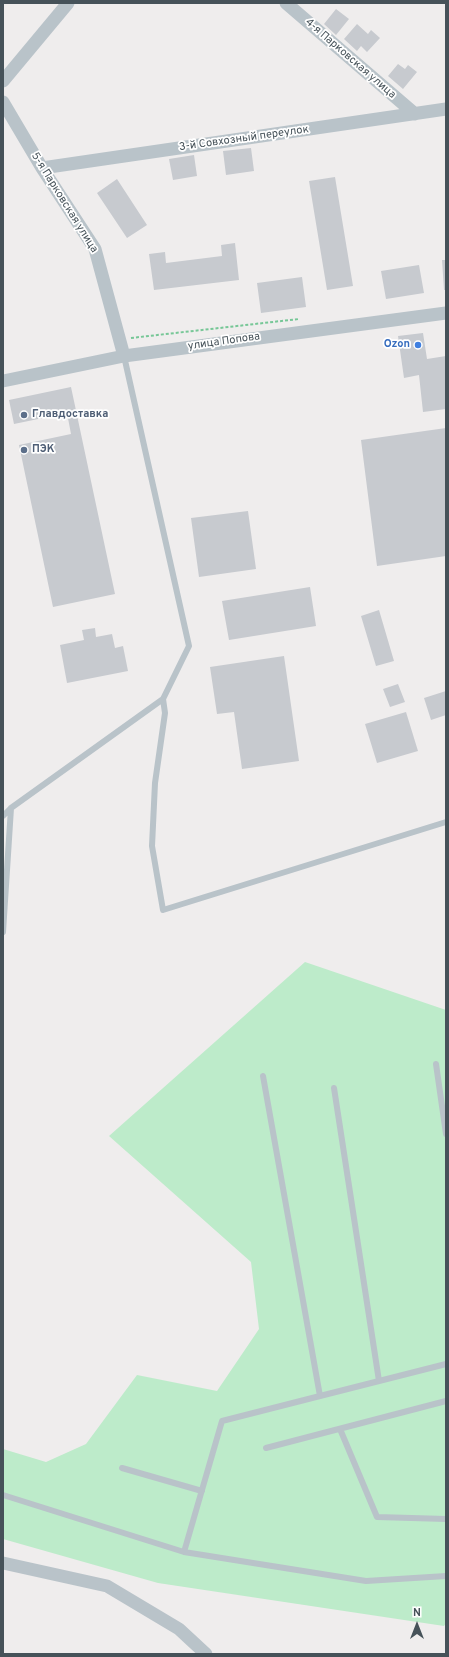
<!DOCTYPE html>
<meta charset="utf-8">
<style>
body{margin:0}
#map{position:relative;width:449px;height:1657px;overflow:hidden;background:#efeded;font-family:Overpass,sans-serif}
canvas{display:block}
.frame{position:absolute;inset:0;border:4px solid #465259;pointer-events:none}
.north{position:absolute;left:397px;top:1605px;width:40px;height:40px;-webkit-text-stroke:3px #fff;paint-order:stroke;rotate:0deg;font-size:11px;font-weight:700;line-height:16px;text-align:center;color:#465259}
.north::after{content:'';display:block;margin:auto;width:14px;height:18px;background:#465259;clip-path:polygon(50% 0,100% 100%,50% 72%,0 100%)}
</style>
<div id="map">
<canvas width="449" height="1657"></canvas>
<div class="frame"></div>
<div class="north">N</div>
</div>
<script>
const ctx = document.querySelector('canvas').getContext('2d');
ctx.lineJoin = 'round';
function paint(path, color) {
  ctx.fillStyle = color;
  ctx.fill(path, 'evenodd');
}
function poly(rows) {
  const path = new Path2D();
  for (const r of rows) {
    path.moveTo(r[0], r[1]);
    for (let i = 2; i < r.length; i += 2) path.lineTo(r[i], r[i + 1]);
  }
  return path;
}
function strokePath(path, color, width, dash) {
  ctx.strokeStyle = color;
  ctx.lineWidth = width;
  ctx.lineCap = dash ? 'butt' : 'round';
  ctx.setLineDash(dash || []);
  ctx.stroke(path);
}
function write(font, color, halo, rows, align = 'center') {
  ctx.font = font + ' Overpass,sans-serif';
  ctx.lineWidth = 3.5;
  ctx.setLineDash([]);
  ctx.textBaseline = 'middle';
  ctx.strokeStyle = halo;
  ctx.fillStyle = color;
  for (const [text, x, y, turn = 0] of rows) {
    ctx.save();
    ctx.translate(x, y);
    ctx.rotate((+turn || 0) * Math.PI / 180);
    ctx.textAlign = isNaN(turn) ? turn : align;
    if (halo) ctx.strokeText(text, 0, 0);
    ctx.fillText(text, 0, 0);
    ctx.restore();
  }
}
paint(poly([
 [305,962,446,1010,446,1623,444,1626,158,1583,3,1539,3,1449,46,1462,86,1444,137,1375,217,1391,259,1329,251,1262,109,1136]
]), '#bdebca');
paint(poly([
 [336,9,349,19,336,35,324,24],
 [357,24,368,34,371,30,380,38,367,52,361,46,357,51,344,39],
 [398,64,405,69,408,65,417,72,403,89,388,76],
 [251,148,254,171,226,175,223,151],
 [194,155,197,176,173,180,169,159],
 [335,177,353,286,327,290,309,181],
 [117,179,147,225,127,238,97,193],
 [235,243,239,280,154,290,149,254,165,252,166,263,222,256,221,245],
 [442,260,446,260,446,290,444,290],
 [419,265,424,293,386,299,381,271],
 [302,277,306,307,261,313,257,283],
 [423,333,427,359,446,356,446,409,423,412,419,375,404,378,398,336],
 [71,387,115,594,53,607,19,445,71,434,67,413,14,424,9,400],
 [446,428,446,556,377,566,361,440],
 [248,511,256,569,199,577,191,518],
 [310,587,316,626,229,640,222,601],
 [379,610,394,661,376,666,361,616],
 [95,628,96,637,112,634,115,648,123,646,128,671,67,683,60,645,84,640,82,630],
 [284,656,299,761,242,769,234,712,217,714,210,667],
 [398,684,405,702,390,707,383,689],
 [446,691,446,715,431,720,424,698],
 [406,712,418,751,377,763,365,724]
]), '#c7cacf');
strokePath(poly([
 [131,338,299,319]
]), '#77c797', 2, [3, 2]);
strokePath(poly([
 [163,699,165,713,155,783,152,846,163,910,446,822],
 [3,816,11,808,163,699,189,646,124,356],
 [3,932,11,808],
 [436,1064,446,1134],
 [263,1076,320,1396,446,1364],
 [334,1088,379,1381],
 [340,1429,377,1517,446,1519],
 [266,1448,446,1401],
 [122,1468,202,1491],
 [3,1495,184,1552,366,1581,446,1576],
 [184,1552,222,1421,320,1396]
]), '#b9c3c9', 6);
strokePath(poly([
 [286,3,415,114],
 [3,81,68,3],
 [3,102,42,168,95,249,124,356],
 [42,168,446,109],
 [3,381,124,356,446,313],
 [3,1563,107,1586,179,1629,206,1654]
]), '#b9c3c9', 13);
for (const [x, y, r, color] of [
 [418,345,4,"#3f7fe0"],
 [24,415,4,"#5c6f8a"],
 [24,450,4,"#5c6f8a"]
]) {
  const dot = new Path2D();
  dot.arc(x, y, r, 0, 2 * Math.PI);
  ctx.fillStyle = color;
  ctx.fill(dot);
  strokePath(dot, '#fff', 1.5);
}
write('11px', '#465259', '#fff', [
 ["4-я Парковская улица",350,59,41],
 ["3-й Совхозный переулок",244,139,-8],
 ["5-я Парковская улица",64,203,58],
 ["улица Попова",224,342,-8]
]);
write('bold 11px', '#366cbe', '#fff', [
 ["Ozon",410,345]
], 'right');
write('bold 11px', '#4e5e75', '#fff', [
 ["Главдоставка",32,415],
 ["ПЭК",32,450]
], 'left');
</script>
